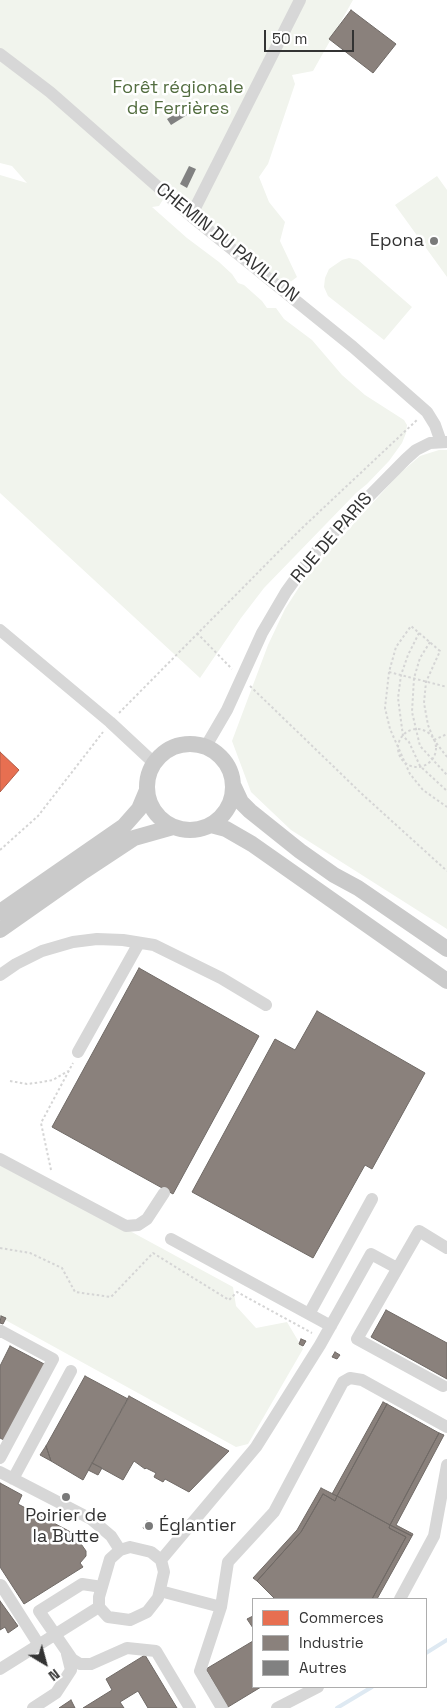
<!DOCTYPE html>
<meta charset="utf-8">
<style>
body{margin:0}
#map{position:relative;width:447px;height:1708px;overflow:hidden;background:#fff;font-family:"Space Grotesk",sans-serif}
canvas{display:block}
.legend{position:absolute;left:252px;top:1598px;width:175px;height:90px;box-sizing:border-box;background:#fff;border:1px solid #adadad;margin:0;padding:6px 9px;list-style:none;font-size:15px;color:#333}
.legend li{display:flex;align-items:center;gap:10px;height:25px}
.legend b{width:25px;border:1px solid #adadad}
.north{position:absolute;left:20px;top:1638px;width:50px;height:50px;-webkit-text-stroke:4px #fff;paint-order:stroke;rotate:143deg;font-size:14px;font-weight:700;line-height:20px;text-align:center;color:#333}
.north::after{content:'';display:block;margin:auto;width:18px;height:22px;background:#333;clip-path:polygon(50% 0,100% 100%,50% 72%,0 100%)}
.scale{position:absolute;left:264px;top:30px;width:90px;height:22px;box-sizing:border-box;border:2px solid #333;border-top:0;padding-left:6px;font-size:15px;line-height:18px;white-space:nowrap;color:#333;-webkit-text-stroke:4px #fff;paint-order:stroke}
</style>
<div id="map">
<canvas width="447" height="1708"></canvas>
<ul class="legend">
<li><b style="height:14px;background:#e76f51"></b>Commerces</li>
<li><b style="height:14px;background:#8a817c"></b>Industrie</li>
<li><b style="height:14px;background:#818181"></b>Autres</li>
</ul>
<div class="north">N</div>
<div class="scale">50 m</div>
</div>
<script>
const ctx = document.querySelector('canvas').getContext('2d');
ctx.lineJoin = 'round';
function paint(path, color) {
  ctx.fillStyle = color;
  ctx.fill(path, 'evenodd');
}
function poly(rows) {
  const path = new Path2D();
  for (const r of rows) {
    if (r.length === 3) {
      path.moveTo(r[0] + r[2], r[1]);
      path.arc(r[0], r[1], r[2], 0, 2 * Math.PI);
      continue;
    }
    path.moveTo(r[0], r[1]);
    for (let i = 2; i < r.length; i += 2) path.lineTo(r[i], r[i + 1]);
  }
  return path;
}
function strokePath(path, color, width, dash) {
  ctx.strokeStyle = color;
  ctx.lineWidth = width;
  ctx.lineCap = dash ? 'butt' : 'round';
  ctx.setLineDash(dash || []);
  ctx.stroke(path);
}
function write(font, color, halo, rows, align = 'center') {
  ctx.font = font + ' "Space Grotesk",sans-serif';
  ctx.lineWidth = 5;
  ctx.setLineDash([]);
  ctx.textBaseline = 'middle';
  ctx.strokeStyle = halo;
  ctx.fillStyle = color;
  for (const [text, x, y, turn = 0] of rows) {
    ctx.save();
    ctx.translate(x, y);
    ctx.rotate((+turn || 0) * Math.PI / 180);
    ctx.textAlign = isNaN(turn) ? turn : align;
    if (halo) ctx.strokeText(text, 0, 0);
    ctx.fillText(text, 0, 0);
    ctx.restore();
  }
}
paint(poly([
 [0,0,353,0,313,71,292,75,295,84,268,164,259,177,269,202,285,222,280,241,297,277,289,283,276,286,164,198,159,206,152,207,187,238,219,262,232,274,238,283,244,285,262,301,267,308,276,308,284,319,312,340,342,375,365,395,404,420,407,425,406,433,402,443,389,461,367,484,356,493,264,588,241,618,200,678,0,493,0,175,27,183,12,166,0,163],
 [437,176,447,190,447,277,395,205],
 [349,258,358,260,412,307,384,340,328,296,324,287,325,278,329,269,342,260],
 [439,450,447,450,447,929,291,830,251,792,232,741,268,645,285,609,307,575,399,474,420,456],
 [0,1162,3,1162,233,1287,236,1306,256,1328,287,1322,303,1349,248,1444,236,1447,0,1317]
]), '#f1f4ed');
const shops = poly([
 [0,752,19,770,0,792,0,752]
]);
paint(shops, '#e76f51');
strokePath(shops, '#b15d48', 1);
const industry = poly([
 [351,10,396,44,373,73,329,39,351,10],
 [139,968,259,1036,173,1194,52,1127,139,968],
 [317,1011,425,1073,372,1169,365,1165,313,1258,192,1192,275,1039,295,1050,317,1011],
 [386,1310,447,1343,447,1379,371,1337,386,1310],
 [1,1316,6,1318,3,1324,0,1323,1,1316],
 [301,1339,306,1341,303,1346,299,1344,301,1339],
 [10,1346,46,1365,4,1440,0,1438,0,1366,10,1346],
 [335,1352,340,1355,337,1359,332,1357,335,1352],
 [85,1376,128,1399,83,1480,51,1461,46,1446,85,1376],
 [129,1396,229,1451,189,1492,165,1479,163,1482,154,1477,156,1473,146,1468,145,1469,134,1461,123,1480,92,1463,129,1396],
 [383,1402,387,1404,337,1496,332,1494,383,1402],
 [387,1404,439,1433,390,1525,337,1496,387,1404],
 [439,1433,444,1435,396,1525,413,1534,412,1536,390,1525,439,1433],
 [46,1446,51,1461,40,1455,46,1446],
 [92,1463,102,1468,98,1475,88,1470,92,1463],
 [0,1483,22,1495,18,1504,80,1537,79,1541,86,1551,86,1556,80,1563,83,1567,24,1604,0,1567,0,1483],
 [321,1488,337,1496,335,1501,323,1494,301,1532,257,1581,253,1578,297,1530,321,1488],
 [323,1494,335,1501,337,1496,390,1525,389,1528,406,1537,372,1599,275,1599,257,1581,301,1532,323,1494],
 [147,1521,154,1524,150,1531,143,1528,147,1521],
 [390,1525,412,1536,377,1599,372,1599,406,1537,389,1528,390,1525],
 [0,1601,18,1626,8,1633,5,1627,0,1630,0,1601],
 [253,1616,253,1628,247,1619,253,1616],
 [253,1641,253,1687,261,1687,228,1707,206,1669,253,1641],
 [145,1655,177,1708,148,1708,138,1691,120,1702,124,1708,83,1708,112,1690,106,1679,145,1655],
 [71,1700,75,1708,59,1708,71,1700]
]);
paint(industry, '#8a817c');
strokePath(industry, '#706a66', 1);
strokePath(poly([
 [426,1653,447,1640],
 [337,1708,372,1687]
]), '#dee9f2', 4);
paint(poly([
 [183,109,187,115,171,125,167,119],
 [189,166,196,169,187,188,180,184]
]), '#818181');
strokePath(poly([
 [197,633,232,669],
 [419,633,408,655,401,675,398,698,403,736,409,742,420,766,447,791],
 [430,642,420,658,414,678,412,712,420,746,447,775],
 [389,672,447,687],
 [250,686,362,794,447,871],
 [119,713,301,529,417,420],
 [417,748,19],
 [434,740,447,734],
 [447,757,434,740,428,725,424,703,426,682,440,651,411,626,396,647,389,672,385,708,390,729,410,774,423,790,447,807],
 [0,850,38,816,103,732],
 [10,1081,27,1084,42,1082,53,1080,68,1071],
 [51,1170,41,1123,73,1063],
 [0,1248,30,1253,62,1268,75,1292,111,1297,153,1253,229,1300,237,1292,312,1333]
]), '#d5d5d5', 2, [2.5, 2.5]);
strokePath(poly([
 [0,54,50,92,191,216,353,347,427,412,435,425,441,442],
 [191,216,300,0],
 [0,630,110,722,154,763],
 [206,746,227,710,262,633,286,592,304,567,325,541,406,459,416,450,430,443,447,442],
 [0,975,16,964,42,951,73,942,97,939,123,940,154,945,221,978,266,1005],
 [78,1052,139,943],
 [0,1159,126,1226,138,1225,147,1219,164,1193],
 [171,1239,331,1326],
 [309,1314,372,1199],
 [0,1332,1,1331,53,1359,0,1458],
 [443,1386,357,1339,419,1231,447,1248],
 [0,1472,91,1519,111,1536,120,1550],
 [13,1479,71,1371],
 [130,1547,151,1552,161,1560,164,1572,158,1598,147,1612,130,1620,108,1617,99,1607,99,1597,110,1559,120,1550,130,1547],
 [161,1560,256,1447,320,1345,371,1254,397,1268],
 [1,1585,39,1645],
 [102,1587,82,1584,39,1611,72,1659,80,1664,91,1664,127,1648,156,1651,190,1708],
 [160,1591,221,1607],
 [400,1599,434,1536,447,1465],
 [0,1669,99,1607],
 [33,1708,56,1693,71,1670,67,1654],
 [222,1708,200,1671,221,1607,228,1562,274,1512,343,1382,350,1378,362,1380,447,1427],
 [277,1708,318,1687]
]), '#d7d7d7', 12);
strokePath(poly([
 [190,787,43],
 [234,787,241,802,250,811,300,851,334,875,358,888,447,949],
 [211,825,226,829,252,844,447,981],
 [0,912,124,826,139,809,147,790],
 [0,930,84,871,134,838,173,827]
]), '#cacaca', 16);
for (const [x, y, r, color] of [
 [434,241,5,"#7a7a7a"],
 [66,1497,5,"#7a7a7a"],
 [149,1526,5,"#7a7a7a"]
]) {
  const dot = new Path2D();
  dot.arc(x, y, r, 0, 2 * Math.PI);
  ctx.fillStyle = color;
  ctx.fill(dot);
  strokePath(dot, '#fff', 2);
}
write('18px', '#546e41', '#fff', [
 ["Forêt régionale",178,88],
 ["de Ferrières",178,109]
]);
write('18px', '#333', '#fff', [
 ["Epona",424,241],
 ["Poirier de",66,1516,"center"],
 ["la Butte",66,1537,"center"],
 ["Églantier",159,1526,"left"]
], 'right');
write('18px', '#333', '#fff', [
 ["CHEMIN DU PAVILLON",227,243,39],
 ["RUE DE PARIS",332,538,-49]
]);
</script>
